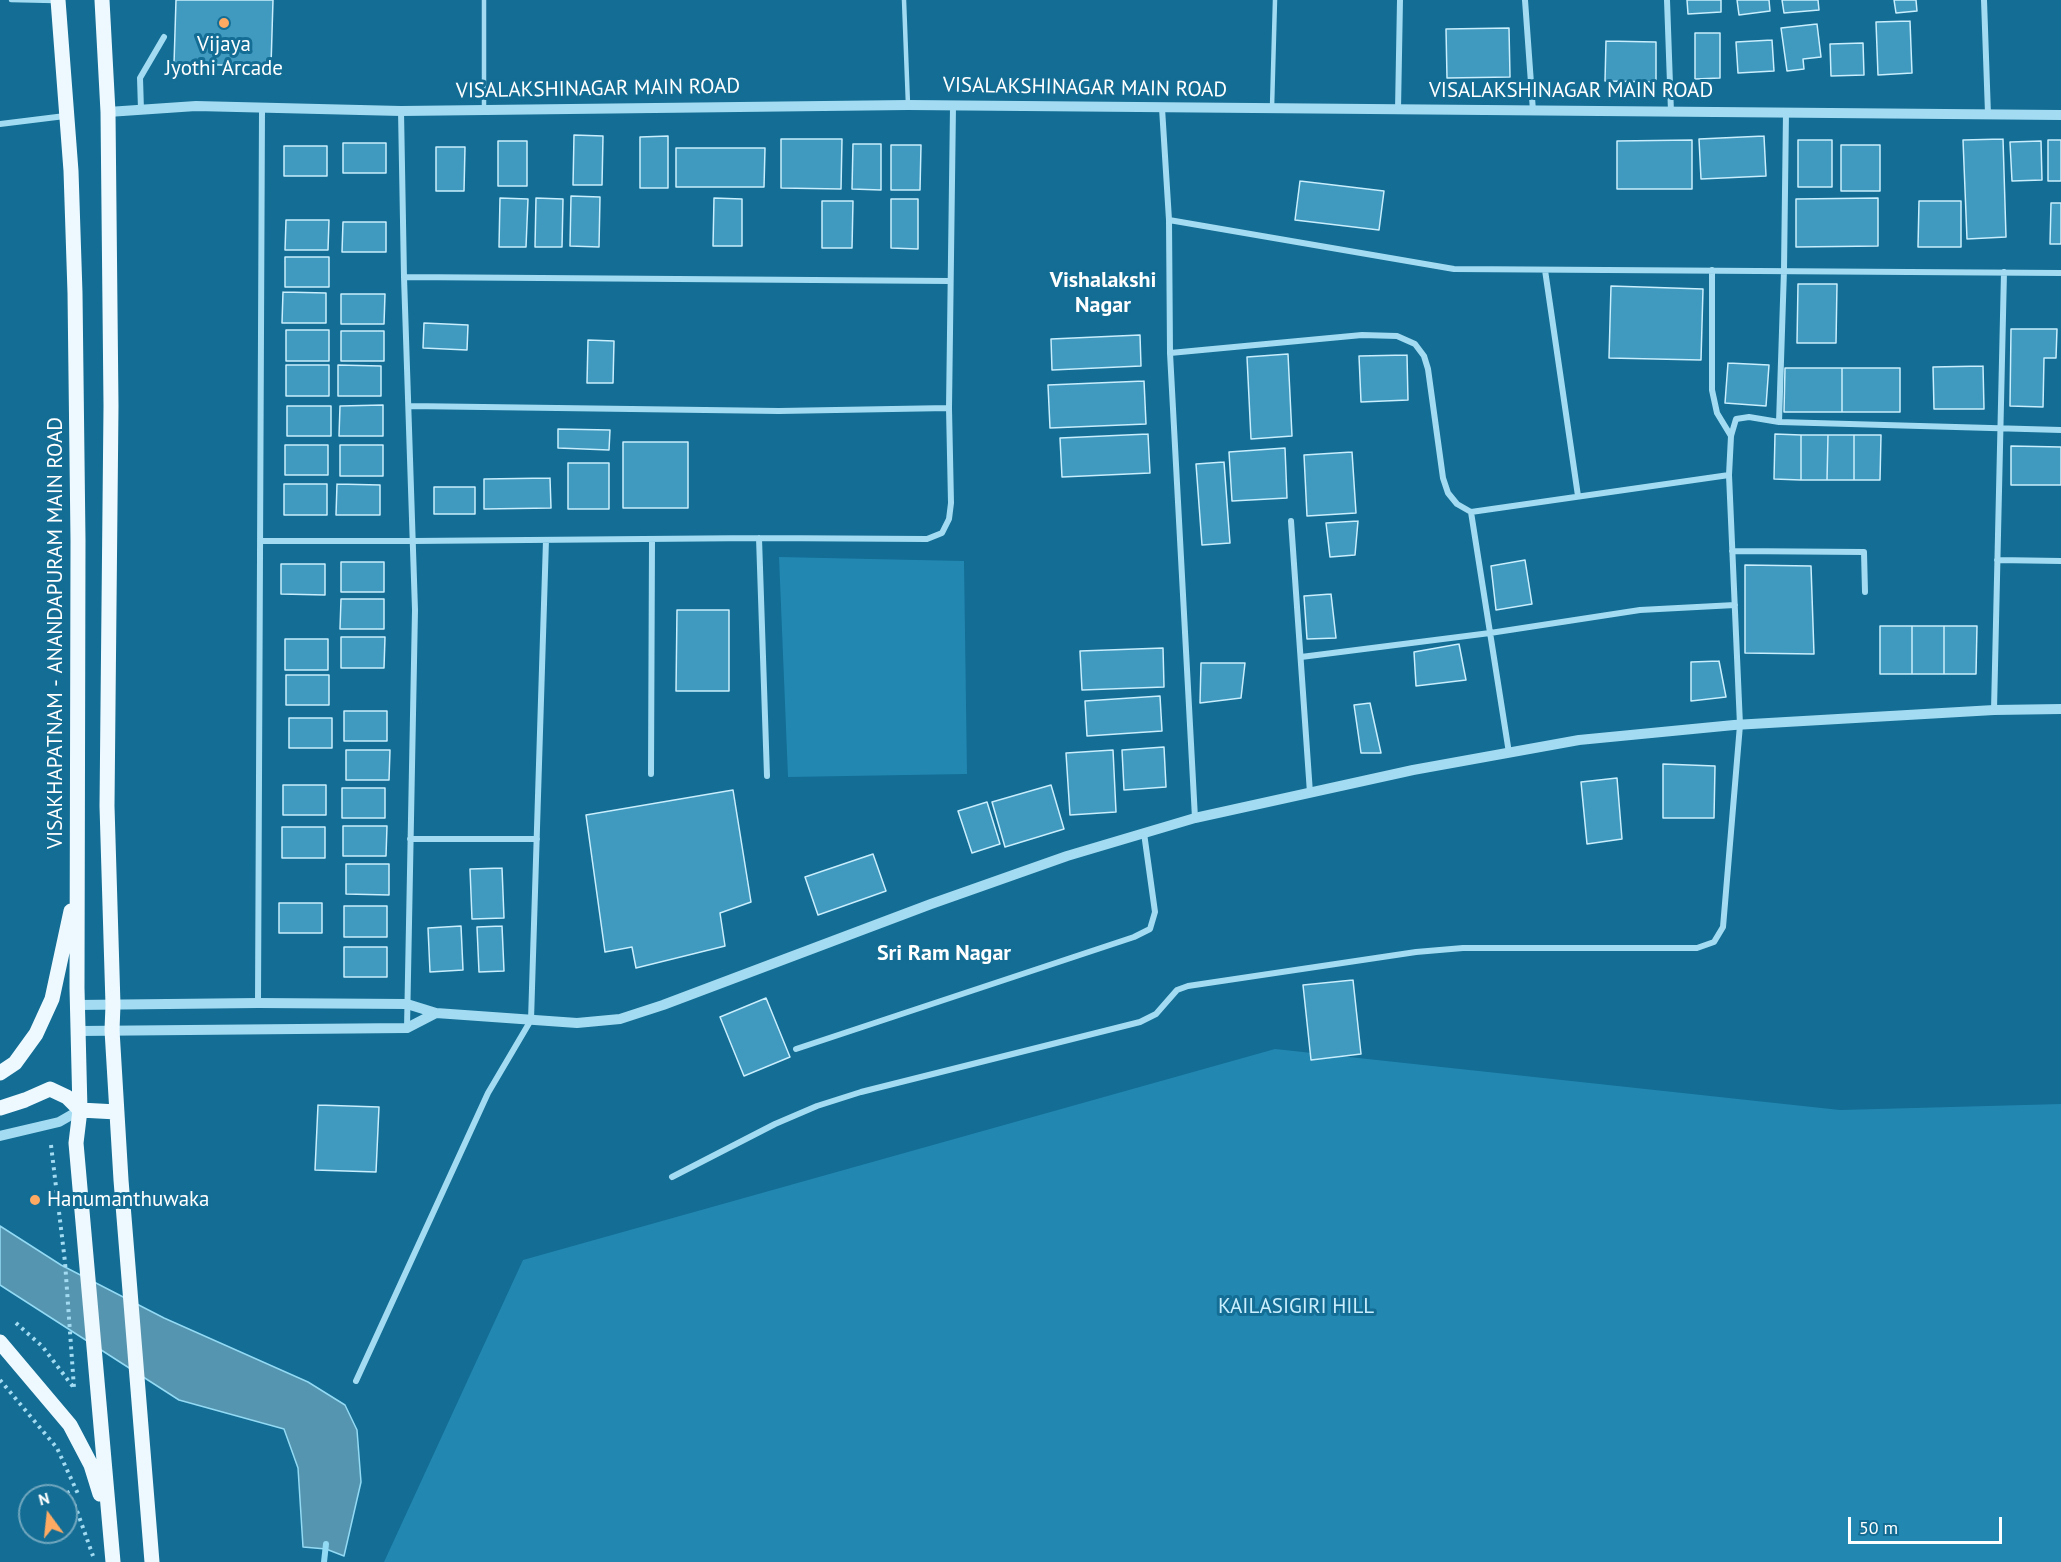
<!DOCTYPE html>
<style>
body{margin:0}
#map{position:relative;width:2061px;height:1562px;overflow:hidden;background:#136d94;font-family:"PT Sans",sans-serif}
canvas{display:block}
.north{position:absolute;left:18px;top:1484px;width:60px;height:60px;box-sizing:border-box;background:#136d94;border:2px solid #71a7bf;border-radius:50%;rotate:345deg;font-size:16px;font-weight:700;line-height:24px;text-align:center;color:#fff}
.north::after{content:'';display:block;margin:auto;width:21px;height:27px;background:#ffaa63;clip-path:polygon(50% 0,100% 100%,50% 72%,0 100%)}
.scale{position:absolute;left:1848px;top:1517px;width:154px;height:27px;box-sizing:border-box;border:3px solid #fff;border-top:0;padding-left:8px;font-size:18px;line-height:21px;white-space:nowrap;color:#fff;-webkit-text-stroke:4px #136d94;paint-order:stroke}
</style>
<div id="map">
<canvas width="2061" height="1562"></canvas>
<div class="north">N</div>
<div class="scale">50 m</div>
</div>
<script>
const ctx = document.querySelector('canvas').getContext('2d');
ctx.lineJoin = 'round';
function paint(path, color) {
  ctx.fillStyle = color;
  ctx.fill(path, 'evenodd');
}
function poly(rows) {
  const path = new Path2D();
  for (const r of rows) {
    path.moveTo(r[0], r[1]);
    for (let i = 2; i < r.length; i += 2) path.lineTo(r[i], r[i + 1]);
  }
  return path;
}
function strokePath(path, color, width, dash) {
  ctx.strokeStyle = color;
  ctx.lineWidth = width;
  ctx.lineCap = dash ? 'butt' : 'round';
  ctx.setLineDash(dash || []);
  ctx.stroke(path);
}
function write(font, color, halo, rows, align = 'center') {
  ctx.font = font + ' "PT Sans",sans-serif';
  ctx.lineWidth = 6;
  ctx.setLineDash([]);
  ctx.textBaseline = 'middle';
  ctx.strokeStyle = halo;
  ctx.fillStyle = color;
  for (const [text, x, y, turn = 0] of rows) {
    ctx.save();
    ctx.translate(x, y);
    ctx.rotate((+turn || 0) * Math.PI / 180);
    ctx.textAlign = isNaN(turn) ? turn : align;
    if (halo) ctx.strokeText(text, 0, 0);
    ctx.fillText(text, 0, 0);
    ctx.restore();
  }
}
paint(poly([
 [779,557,964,561,967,774,788,777],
 [1275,1049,1840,1110,2061,1104,2061,1562,384,1562,523,1260]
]), '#2287b1');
const water = poly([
 [0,1226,61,1265,164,1318,308,1382,345,1405,357,1430,361,1482,344,1556,326,1549,303,1547,298,1468,284,1429,179,1400,0,1285,0,1226]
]);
paint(water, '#5695af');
strokePath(water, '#93daf5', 1.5);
strokePath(poly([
 [324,1562,326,1544]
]), '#93daf5', 6);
const building = poly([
 [176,0,273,0,271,66,174,64,176,0],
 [1687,0,1721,0,1721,12,1688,14,1687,0],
 [1737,0,1769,0,1770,11,1739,15,1737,0],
 [1782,0,1818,0,1819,10,1784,13,1782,0],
 [1894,0,1916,0,1917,11,1896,13,1894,0],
 [1910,21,1912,73,1878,75,1876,22,1910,21],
 [1817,24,1821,57,1803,59,1804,69,1787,71,1781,28,1817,24],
 [1509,28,1510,77,1447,78,1446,29,1509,28],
 [1695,33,1720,33,1720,78,1695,79,1695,33],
 [1772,40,1774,71,1738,73,1736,42,1772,40],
 [1606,41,1656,42,1656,82,1605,81,1606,41],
 [1863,43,1864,75,1831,76,1830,44,1863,43],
 [574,135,603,136,602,185,573,185,574,135],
 [668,136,668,188,640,188,640,137,668,136],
 [1764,136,1766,176,1701,179,1699,139,1764,136],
 [781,139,842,139,841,189,781,188,781,139],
 [2003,139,2006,237,1967,239,1963,140,2003,139],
 [1692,140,1692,189,1617,189,1617,141,1692,140],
 [1798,140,1832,140,1832,187,1798,187,1798,140],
 [2048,140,2061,140,2061,181,2048,181,2048,140],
 [498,141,527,141,527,186,498,186,498,141],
 [2041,141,2042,180,2012,181,2010,142,2041,141],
 [343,143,386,143,386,173,343,173,343,143],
 [853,144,881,144,881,190,852,189,853,144],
 [891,145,921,145,920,190,891,190,891,145],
 [1841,145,1880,145,1880,191,1841,191,1841,145],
 [284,146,327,146,327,176,284,176,284,146],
 [436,147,465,147,464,191,436,191,436,147],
 [676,148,765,148,764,187,676,187,676,148],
 [1300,181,1384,191,1379,230,1295,220,1300,181],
 [571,196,600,197,599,247,570,246,571,196],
 [500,198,528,199,526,247,499,247,500,198],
 [536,198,563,199,562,247,535,247,536,198],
 [714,198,742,199,742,246,713,246,714,198],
 [1878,198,1878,246,1796,247,1796,199,1878,198],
 [891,199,918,199,918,249,891,248,891,199],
 [822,201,853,201,852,248,822,248,822,201],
 [1919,201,1961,201,1961,247,1918,247,1919,201],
 [2051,203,2061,203,2061,244,2050,244,2051,203],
 [286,220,329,220,328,250,285,250,286,220],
 [343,222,386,222,386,252,342,252,343,222],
 [285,257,329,257,329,287,285,287,285,257],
 [1798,284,1837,284,1836,343,1797,343,1798,284],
 [1611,286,1703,289,1701,360,1609,358,1611,286],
 [283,292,326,293,326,323,282,323,283,292],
 [341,294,385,294,384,324,341,324,341,294],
 [424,323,468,325,467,350,423,348,424,323],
 [2011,329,2057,329,2056,358,2044,358,2043,407,2010,406,2011,329],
 [286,330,329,330,329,361,286,361,286,330],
 [341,331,384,331,384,361,341,361,341,331],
 [1140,335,1141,366,1052,370,1051,339,1140,335],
 [588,340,614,341,613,383,587,383,588,340],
 [1288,354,1292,436,1251,439,1247,357,1288,354],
 [1407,355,1408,400,1361,402,1359,356,1407,355],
 [1728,363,1769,365,1766,406,1725,403,1728,363],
 [286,365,329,365,329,396,286,396,286,365],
 [338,365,381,366,381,396,338,396,338,365],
 [1983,366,1984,409,1934,409,1933,367,1983,366],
 [1785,368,1842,368,1842,412,1784,412,1785,368],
 [1842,368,1900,368,1900,412,1842,412,1842,368],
 [1144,381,1146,424,1050,428,1048,385,1144,381],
 [383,405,383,436,339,436,340,406,383,405],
 [287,406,331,406,331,436,287,436,287,406],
 [558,429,610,430,609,450,558,448,558,429],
 [1148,434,1150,473,1062,477,1060,438,1148,434],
 [1775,434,1801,435,1801,480,1774,479,1775,434],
 [1801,435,1828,435,1827,480,1801,480,1801,435],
 [1828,435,1854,435,1854,480,1827,480,1828,435],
 [1854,435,1881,435,1880,480,1854,480,1854,435],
 [623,442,688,442,688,508,623,508,623,442],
 [285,445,328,445,328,475,285,475,285,445],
 [340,445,383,445,383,476,340,476,340,445],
 [2011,446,2061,447,2061,485,2011,485,2011,446],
 [1285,448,1287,498,1232,501,1229,452,1285,448],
 [1352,452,1356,513,1307,516,1304,455,1352,452],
 [1224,462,1230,543,1202,545,1196,464,1224,462],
 [568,463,609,463,609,509,568,509,568,463],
 [550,478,551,508,484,509,484,479,550,478],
 [284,484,327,484,327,515,284,515,284,484],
 [337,484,380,485,380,515,336,515,337,484],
 [434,487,475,487,475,514,434,514,434,487],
 [1358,521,1355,555,1330,557,1326,523,1358,521],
 [1525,560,1532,604,1496,610,1491,566,1525,560],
 [341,562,384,562,384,592,341,592,341,562],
 [281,564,325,564,325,595,281,594,281,564],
 [1745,565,1811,566,1814,654,1745,653,1745,565],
 [1331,594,1336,638,1307,639,1304,596,1331,594],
 [341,599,384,599,384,629,340,629,341,599],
 [677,610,729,610,729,691,676,691,677,610],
 [1880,626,1912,626,1912,674,1880,674,1880,626],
 [1912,626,1944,626,1944,674,1912,674,1912,626],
 [1944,626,1977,626,1976,674,1944,674,1944,626],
 [341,637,385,637,384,668,341,668,341,637],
 [285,639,328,639,328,670,285,670,285,639],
 [1459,644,1466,680,1416,686,1414,652,1459,644],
 [1163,648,1164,687,1082,690,1080,651,1163,648],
 [1719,661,1726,697,1691,701,1691,662,1719,661],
 [1201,663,1245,663,1241,698,1200,703,1201,663],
 [286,675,329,675,329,705,286,705,286,675],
 [1160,696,1162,731,1087,736,1085,701,1160,696],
 [1370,703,1381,753,1361,753,1354,705,1370,703],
 [344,711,387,711,387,741,344,741,344,711],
 [289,718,332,718,332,748,289,748,289,718],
 [1164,747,1166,787,1124,790,1122,750,1164,747],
 [346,750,390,750,389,780,346,780,346,750],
 [1113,750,1116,812,1070,815,1066,753,1113,750],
 [1663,764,1715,766,1714,818,1663,818,1663,764],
 [1617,778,1622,839,1587,844,1581,782,1617,778],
 [283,785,326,785,326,815,283,815,283,785],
 [1051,785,1064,829,1005,847,992,802,1051,785],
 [342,788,385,788,385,818,342,818,342,788],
 [733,790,751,902,720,913,725,946,636,968,632,947,605,952,586,815,733,790],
 [987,802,1000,844,972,853,958,811,987,802],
 [343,826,387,826,386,856,343,856,343,826],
 [282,827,325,827,325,858,282,858,282,827],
 [873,854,886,891,818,915,805,877,873,854],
 [346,864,389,864,389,895,346,894,346,864],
 [502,868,504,918,472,919,470,869,502,868],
 [279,903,322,903,322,933,279,933,279,903],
 [344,906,387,906,387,937,344,937,344,906],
 [461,926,463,970,430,972,428,928,461,926],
 [502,926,504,971,479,972,477,927,502,926],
 [344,947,387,947,387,977,344,977,344,947],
 [1353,980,1361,1054,1311,1060,1303,985,1353,980],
 [766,998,790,1057,744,1076,720,1017,766,998],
 [318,1105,379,1107,376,1172,315,1170,318,1105]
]);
paint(building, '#4099be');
strokePath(building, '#c9eefd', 1.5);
strokePath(poly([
 [51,1145,65,1262,74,1388],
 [16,1323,42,1346,74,1388],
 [0,1380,57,1448,79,1496],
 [67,1491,76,1508,93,1556]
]), '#a2dbf2', 4, [3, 4.5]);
strokePath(poly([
 [11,0,55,1],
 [904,0,908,105],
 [484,108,484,0],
 [1272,108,1275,0]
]), '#a2dbf2', 4.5);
strokePath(poly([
 [1525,0,1533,111],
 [1667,0,1671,112],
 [1984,0,1988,114],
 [1162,108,1169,220,1170,353,1195,818],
 [141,110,140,78,164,37],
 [1398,110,1400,0],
 [401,111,404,277,415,610,407,1028],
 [0,124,65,116],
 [1169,220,1454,269,2061,273],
 [1545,270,1578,496],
 [1712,270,1712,390,1717,413,1731,436],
 [404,277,950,281],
 [1170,353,1362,335,1397,336,1415,344,1424,356,1428,369,1443,478,1448,493,1457,504,1471,512,1509,753],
 [409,406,779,411,949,408],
 [1779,422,1784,270,1786,112],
 [1471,512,1729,475],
 [1291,521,1310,793],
 [759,538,767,776],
 [260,541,413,541,759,538,927,539,942,533,949,519,951,503,949,408,953,106],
 [1732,551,1864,552,1865,592],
 [1997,560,2061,561],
 [1301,657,1490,633,1640,610,1735,605],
 [1994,710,2004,272],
 [651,774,652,539],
 [410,839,537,839],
 [258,1003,262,109],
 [796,1049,1134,937,1150,929,1155,912,1144,833],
 [672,1177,775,1124,817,1106,861,1092,1140,1022,1156,1014,1177,990,1188,986,1416,952,1463,948,1697,948,1714,942,1723,927,1740,725,1729,475,1731,436,1736,419,1749,417,1779,422,2061,430],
 [356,1381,488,1093,531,1020,546,540]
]), '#a2dbf2', 6);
strokePath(poly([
 [108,112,196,106,401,111,908,105,2061,115],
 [77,1005,258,1003,407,1004,436,1013,577,1023,620,1019,663,1005,931,904,1067,856,1195,818,1413,770,1579,740,1734,725,1994,710,2061,709],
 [79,1031,407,1028,436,1013],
 [0,1136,59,1122,80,1110]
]), '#a2dbf2', 10);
strokePath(poly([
 [58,0,71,171,75,293,78,540,77,988,80,1110,76,1143,113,1562],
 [102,0,108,112,111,406,107,806,113,1005,112,1030,121,1180,152,1562],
 [0,1073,15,1063,36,1034,52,999,71,911],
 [0,1108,25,1100,50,1089,67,1097,80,1110,117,1112],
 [0,1342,70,1425,91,1465,100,1494]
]), '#edf9ff', 15);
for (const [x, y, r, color] of [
 [224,23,6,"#ffaa63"],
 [35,1200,6,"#ffaa63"]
]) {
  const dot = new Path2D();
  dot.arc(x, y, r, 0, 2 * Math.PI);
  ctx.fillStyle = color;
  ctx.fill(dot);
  strokePath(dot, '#136d94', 2);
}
write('21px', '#fff', '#136d94', [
 ["Vijaya",224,45],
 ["Jyothi Arcade",224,69],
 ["Hanumanthuwaka",47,1200,"left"]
]);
write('21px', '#fff', '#136d94', [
 ["VISALAKSHINAGAR MAIN ROAD",1085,88,1],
 ["VISALAKSHINAGAR MAIN ROAD",598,89,-1],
 ["VISALAKSHINAGAR MAIN ROAD",1571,91],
 ["VISAKHAPATNAM - ANANDAPURAM MAIN ROAD",56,633,-90]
]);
write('21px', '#c9eefd', '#136d94', [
 ["KAILASIGIRI HILL",1296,1307]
]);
write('bold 22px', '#fff', '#136d94', [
 ["Vishalakshi",1103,281],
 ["Nagar",1103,306],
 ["Sri Ram Nagar",944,954]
]);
</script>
